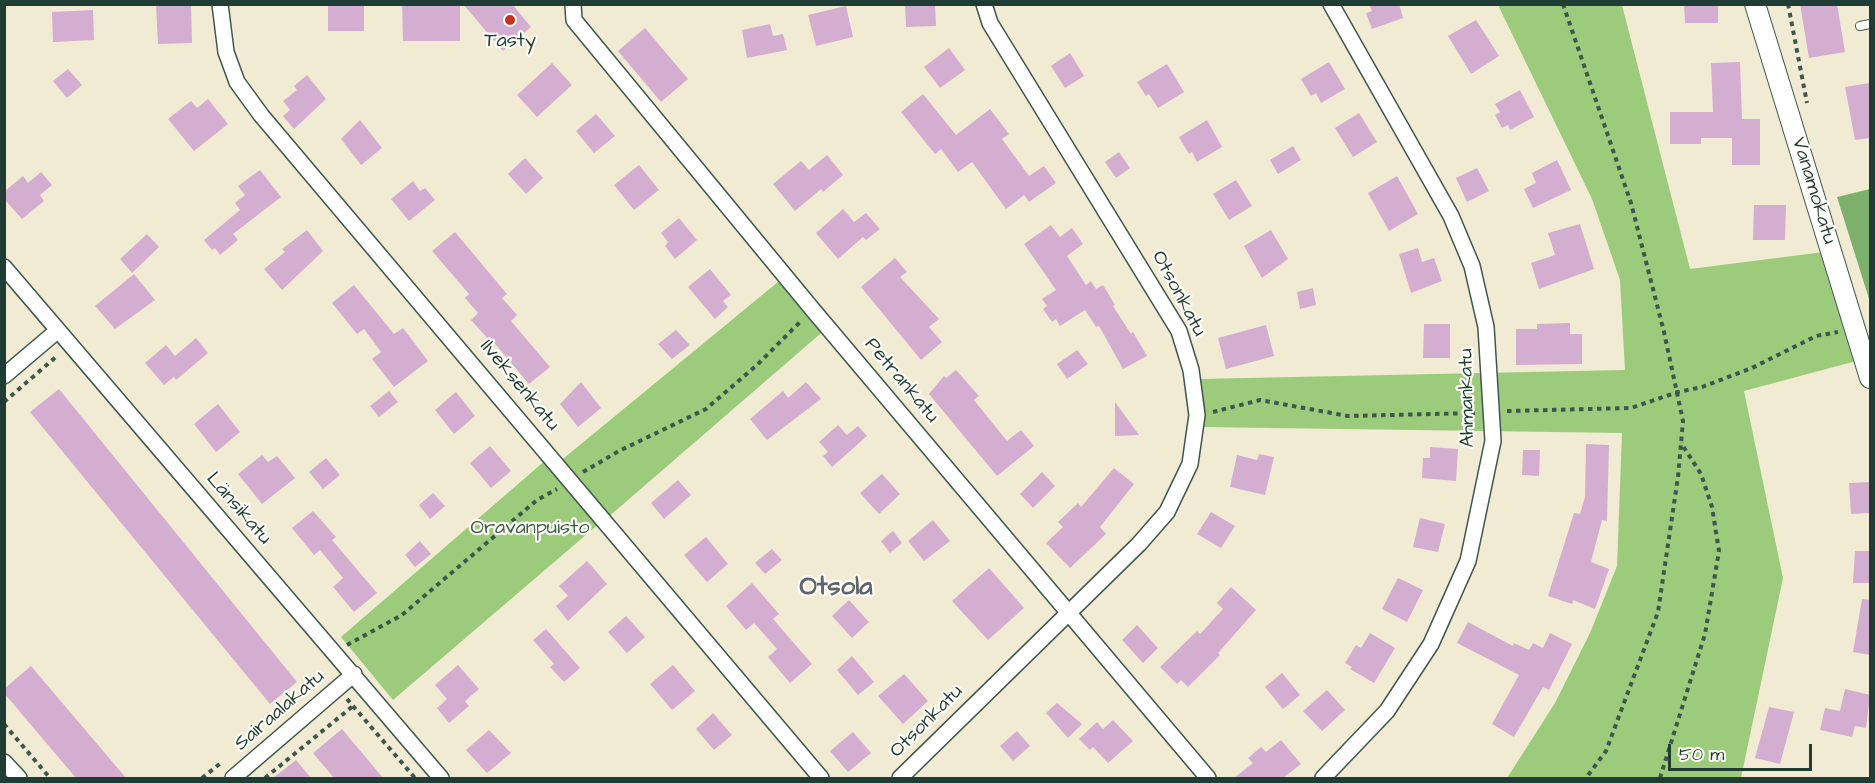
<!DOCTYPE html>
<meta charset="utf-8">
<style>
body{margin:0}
#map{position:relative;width:1875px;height:783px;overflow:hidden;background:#f1ebd4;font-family:"Architects Daughter",sans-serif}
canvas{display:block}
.frame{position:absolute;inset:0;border:6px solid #1f3d34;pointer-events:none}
.scale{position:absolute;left:1668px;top:744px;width:144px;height:27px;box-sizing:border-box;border:3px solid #1f3d34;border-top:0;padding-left:8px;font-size:18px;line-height:21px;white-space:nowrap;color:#1f3d34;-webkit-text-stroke:4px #fdfcf7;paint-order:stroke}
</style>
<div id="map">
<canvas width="1875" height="783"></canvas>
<div class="frame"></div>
<div class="scale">50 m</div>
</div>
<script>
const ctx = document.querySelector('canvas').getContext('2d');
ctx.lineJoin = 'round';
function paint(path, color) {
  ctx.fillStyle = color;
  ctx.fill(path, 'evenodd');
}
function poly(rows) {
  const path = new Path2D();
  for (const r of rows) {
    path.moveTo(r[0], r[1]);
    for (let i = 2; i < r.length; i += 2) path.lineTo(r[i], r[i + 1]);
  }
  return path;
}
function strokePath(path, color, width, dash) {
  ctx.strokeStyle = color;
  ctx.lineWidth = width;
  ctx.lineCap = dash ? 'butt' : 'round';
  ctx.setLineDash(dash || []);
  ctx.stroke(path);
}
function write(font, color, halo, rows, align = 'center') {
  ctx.font = font + ' "Architects Daughter",sans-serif';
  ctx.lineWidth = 4.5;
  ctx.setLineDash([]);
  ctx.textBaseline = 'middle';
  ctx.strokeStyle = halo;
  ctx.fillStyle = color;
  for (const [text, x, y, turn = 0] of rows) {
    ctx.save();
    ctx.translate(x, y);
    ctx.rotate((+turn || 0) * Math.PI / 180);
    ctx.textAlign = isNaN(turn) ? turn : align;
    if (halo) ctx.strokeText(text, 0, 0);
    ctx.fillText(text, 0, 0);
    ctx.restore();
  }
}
paint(poly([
 [1498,5,1622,5,1690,269,1824,252,1860,360,1744,391,1783,578,1741,778,1507,778,1555,703,1590,633,1617,566,1622,433,1202,427,1199,379,1625,370,1620,280,1592,199],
 [784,277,827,328,606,519,558,463],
 [547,459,601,522,393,700,341,637]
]), '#9ccc7b');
paint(poly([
 [1870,189,1870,302,1837,197]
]), '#7db06b');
paint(poly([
 [156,4,191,4,192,43,158,44],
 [328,4,364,4,364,31,328,31],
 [402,4,460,4,460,41,403,41],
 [463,4,512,4,531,27,503,51],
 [905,4,935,4,936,26,906,27],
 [1369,4,1399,4,1403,18,1372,29,1366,13,1372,11],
 [1684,4,1718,4,1718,23,1685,23],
 [1800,4,1837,4,1845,52,1809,58],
 [846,6,853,37,816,46,808,15],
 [93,10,94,40,53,42,52,12],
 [1476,20,1499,56,1471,74,1448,36],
 [770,24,773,36,783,34,787,50,747,58,742,30],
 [645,28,688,79,661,102,618,51],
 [949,48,965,70,940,88,924,67],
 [1070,53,1084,76,1065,88,1051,66],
 [1329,62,1345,89,1321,103,1316,93,1311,96,1301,79],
 [1740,62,1742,119,1760,119,1760,165,1732,165,1732,138,1701,138,1701,144,1670,144,1670,112,1713,112,1711,63],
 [552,63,572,85,537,117,517,95],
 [1167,64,1184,92,1158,108,1149,94,1146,96,1137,82],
 [68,69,82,85,67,98,53,81],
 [307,75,326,99,294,129,283,116,290,110,283,101,297,90,294,86],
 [1870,83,1870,138,1855,140,1845,87],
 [1520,90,1534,117,1510,130,1508,125,1502,128,1495,115,1500,112,1495,104],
 [923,94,956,135,990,109,1009,134,1002,139,1029,176,1044,166,1056,183,1029,202,1024,195,1006,209,972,162,958,172,941,149,935,154,901,112],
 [208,99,228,124,194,151,168,119,191,101,197,108],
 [1359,113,1377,142,1353,157,1335,128],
 [596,114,615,136,594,153,576,131],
 [360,120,382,148,361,165,341,139],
 [1207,120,1222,147,1197,162,1192,152,1189,154,1179,137],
 [1293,146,1301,160,1278,174,1270,160],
 [1119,152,1130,168,1116,178,1105,162],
 [827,155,843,175,823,192,821,189,795,211,773,184,801,161,809,170],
 [525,158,543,178,526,194,508,174],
 [1557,160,1571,190,1533,208,1524,189,1536,183,1532,173],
 [639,165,659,190,634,210,614,185],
 [1477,168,1489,191,1467,202,1456,178],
 [260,170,281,197,233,234,238,240,220,255,215,248,212,250,204,240,240,210,235,203,245,195,238,186],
 [41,172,52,185,40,195,44,201,22,219,4,199,4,192,23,176,28,183],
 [1397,176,1418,214,1389,231,1368,193],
 [1236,180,1252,206,1229,220,1213,194],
 [413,181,420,191,425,188,435,200,409,221,391,199],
 [1754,205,1786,205,1785,240,1753,240],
 [843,209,854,222,866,213,880,229,866,240,863,237,838,259,816,233],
 [679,218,697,240,675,259,665,246,668,242,661,233],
 [1580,224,1594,269,1539,289,1531,263,1555,255,1548,233],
 [1051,225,1060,237,1072,228,1083,244,1067,256,1086,285,1091,281,1096,289,1103,285,1115,305,1113,306,1131,334,1133,332,1147,356,1123,369,1099,326,1096,327,1085,310,1060,326,1056,319,1052,322,1043,309,1047,306,1042,299,1056,290,1024,244],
 [307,230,323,251,282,290,264,269,285,252,282,249],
 [1271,230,1288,259,1262,278,1244,246],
 [455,232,507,294,502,298,517,315,511,321,550,367,529,384,491,339,489,340,471,320,478,313,465,298,469,294,432,251],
 [147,234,159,247,132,273,120,259],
 [1418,248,1422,262,1434,258,1442,281,1411,293,1399,254],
 [895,258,907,272,900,277,939,319,929,327,942,342,921,360,861,287],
 [710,269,731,295,723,301,728,307,715,319,688,287],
 [134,274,155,300,115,329,95,306],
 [354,285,394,334,403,328,428,361,394,387,372,359,381,352,364,329,357,334,332,303],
 [1313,288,1316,305,1300,309,1297,292],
 [1570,323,1570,334,1582,334,1582,364,1516,365,1516,329,1537,329,1537,324],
 [1424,324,1450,324,1450,358,1423,358],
 [1266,325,1274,356,1226,369,1218,338],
 [676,330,690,345,672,359,658,344],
 [196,338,208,353,176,380,174,377,164,385,145,363,166,345,175,356],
 [1077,350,1088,364,1067,379,1057,364],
 [956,370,979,396,974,400,1007,441,1021,430,1034,446,997,476,929,394,944,376,946,378],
 [581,382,601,408,578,427,560,404],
 [806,382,821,399,767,440,750,419,783,391,788,398],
 [59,389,297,682,270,704,30,412],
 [389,391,398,402,379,417,370,406],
 [456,392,475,416,454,434,435,410],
 [1115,402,1139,435,1115,436],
 [218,404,240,432,216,452,194,424],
 [838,425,847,435,858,426,867,436,832,467,823,456,828,452,819,442],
 [1586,444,1609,445,1607,521,1602,520,1591,562,1609,569,1595,609,1573,600,1572,604,1548,596,1574,513,1580,514,1585,497],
 [490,446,511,471,491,488,470,463],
 [1430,447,1458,449,1456,481,1422,478,1423,458,1430,458],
 [1523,450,1540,450,1539,476,1522,475],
 [1259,454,1274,457,1265,495,1230,487,1237,455,1257,460],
 [262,455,268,462,277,456,295,478,262,504,238,474],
 [326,458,340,475,323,489,309,472],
 [1114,468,1134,484,1100,527,1106,534,1070,568,1046,543,1063,527,1058,522,1078,503,1081,507],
 [1042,472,1055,486,1033,508,1020,494],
 [882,474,900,494,879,514,860,493],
 [678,480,691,495,664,519,651,503],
 [1870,482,1870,513,1851,514,1849,483],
 [433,493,445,506,430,519,419,505],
 [313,511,336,537,332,540,377,593,354,612,333,587,343,578,320,550,314,555,292,528],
 [1211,512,1235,526,1221,548,1197,534],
 [1420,518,1445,524,1438,552,1413,547],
 [933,520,950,541,924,561,908,541],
 [893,531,902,543,890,553,881,541],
 [706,537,728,564,707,582,684,555],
 [420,541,431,554,415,567,405,555],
 [772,549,782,560,765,574,755,563],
 [1855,551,1870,551,1870,583,1853,583],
 [587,561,607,584,568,621,556,606,568,596,559,586],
 [989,568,1024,608,988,640,952,601],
 [1398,578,1423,590,1407,622,1382,609],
 [752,583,779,614,773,619,812,664,790,683,768,657,777,649,754,623,746,630,726,606],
 [1231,587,1256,610,1218,653,1220,655,1188,687,1181,680,1177,684,1160,667,1197,631,1200,634,1223,609,1217,603],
 [1862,599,1870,600,1870,655,1853,652],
 [849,600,869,622,852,638,832,616],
 [626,616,645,637,627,653,608,632],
 [1468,622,1513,646,1514,643,1529,650,1533,643,1543,648,1550,633,1572,644,1549,690,1543,687,1514,737,1492,724,1519,675,1457,643],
 [1137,625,1158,648,1143,663,1122,640],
 [546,629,580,668,564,682,550,667,554,664,533,640],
 [1370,633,1395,648,1374,683,1350,669,1352,667,1345,663,1356,645,1361,648],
 [852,656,874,682,858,695,837,670],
 [458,665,479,689,465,701,469,706,449,723,437,708,447,699,435,685],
 [673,665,695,691,672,710,650,684],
 [31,666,126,778,76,778,4,693,4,689],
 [1282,673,1300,695,1283,709,1265,687],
 [904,674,928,701,903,724,878,696],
 [1845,689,1870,695,1866,728,1855,726,1852,737,1820,730,1825,708,1840,711],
 [1327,690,1345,710,1322,731,1303,711],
 [1057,703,1082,724,1068,738,1046,713],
 [1769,707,1794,712,1780,764,1755,758],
 [713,713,732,735,714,750,696,729],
 [1113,720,1133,741,1108,763,1093,747,1090,750,1079,739,1097,722,1103,729],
 [342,729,383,778,334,778,313,753],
 [489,730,511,753,487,773,466,750],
 [1017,731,1030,746,1013,761,1000,746],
 [853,732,871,753,848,772,830,751],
 [1281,740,1301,764,1283,778,1234,778,1253,763,1248,758,1261,747,1266,752],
 [296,760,311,778,273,778]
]), '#d4aed1');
const service = poly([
 [1860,26,1870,24]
]);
const minor = poly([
 [220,4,226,52,237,82,261,115,821,778],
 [573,4,574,20,813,310,1208,778],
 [4,267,441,778],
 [4,376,57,331],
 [4,762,19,778],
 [233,778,354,674],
 [900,778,1139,544,1167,512,1190,464,1197,415,1191,370,1179,331,990,23,984,4],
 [1323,778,1387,711,1431,644,1468,561,1493,441,1486,327,1472,266,1451,216,1331,4]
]);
const tertiary = poly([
 [1755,4,1870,378]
]);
strokePath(service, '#3e574c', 10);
strokePath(minor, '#3e574c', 18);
strokePath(tertiary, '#3e574c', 22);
strokePath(poly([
 [1563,4,1631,203,1664,332,1683,421,1678,477,1658,612,1606,751,1586,778],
 [1788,4,1807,103],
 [4,402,57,356],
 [1507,411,1631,408,1678,392,1702,387,1752,368,1816,336,1838,332],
 [1213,412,1260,400,1348,416,1475,413],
 [583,472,619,451,706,409,757,365,802,320],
 [347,645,402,615,537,500,557,489],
 [347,699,415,778],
 [4,724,50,778],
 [202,778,222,762],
 [265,778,353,706],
 [1660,778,1705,634,1719,551,1712,507,1701,474,1681,443]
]), '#3e574c', 4, [4.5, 4.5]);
strokePath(service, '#fff', 8);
strokePath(minor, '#fff', 15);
strokePath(tertiary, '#fff', 20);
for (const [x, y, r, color] of [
 [510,20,6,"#c8321e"]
]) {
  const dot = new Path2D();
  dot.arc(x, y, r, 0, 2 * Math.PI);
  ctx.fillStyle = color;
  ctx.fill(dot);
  strokePath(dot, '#fdfcf7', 2);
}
write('20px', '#1f3d34', '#fdfcf7', [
 ["Tasty",510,42]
]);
write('20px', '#1f3d34', '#fdfcf7', [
 ["Vanamokatu",1813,191,73],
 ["Otsonkatu",1178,294,62],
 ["Petrankatu",901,381,50],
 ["Ilveksenkatu",519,386,50],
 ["Ahmankatu",1468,398,-91],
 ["Länsikatu",238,509,49],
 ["Sairaalakatu",280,711,-41],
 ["Otsonkatu",927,722,-45]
]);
write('20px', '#3e6146', '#fdfcf7', [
 ["Oravanpuisto",530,529]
]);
write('bold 26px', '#5e656b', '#fdfcf7', [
 ["Otsola",836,589]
]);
</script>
